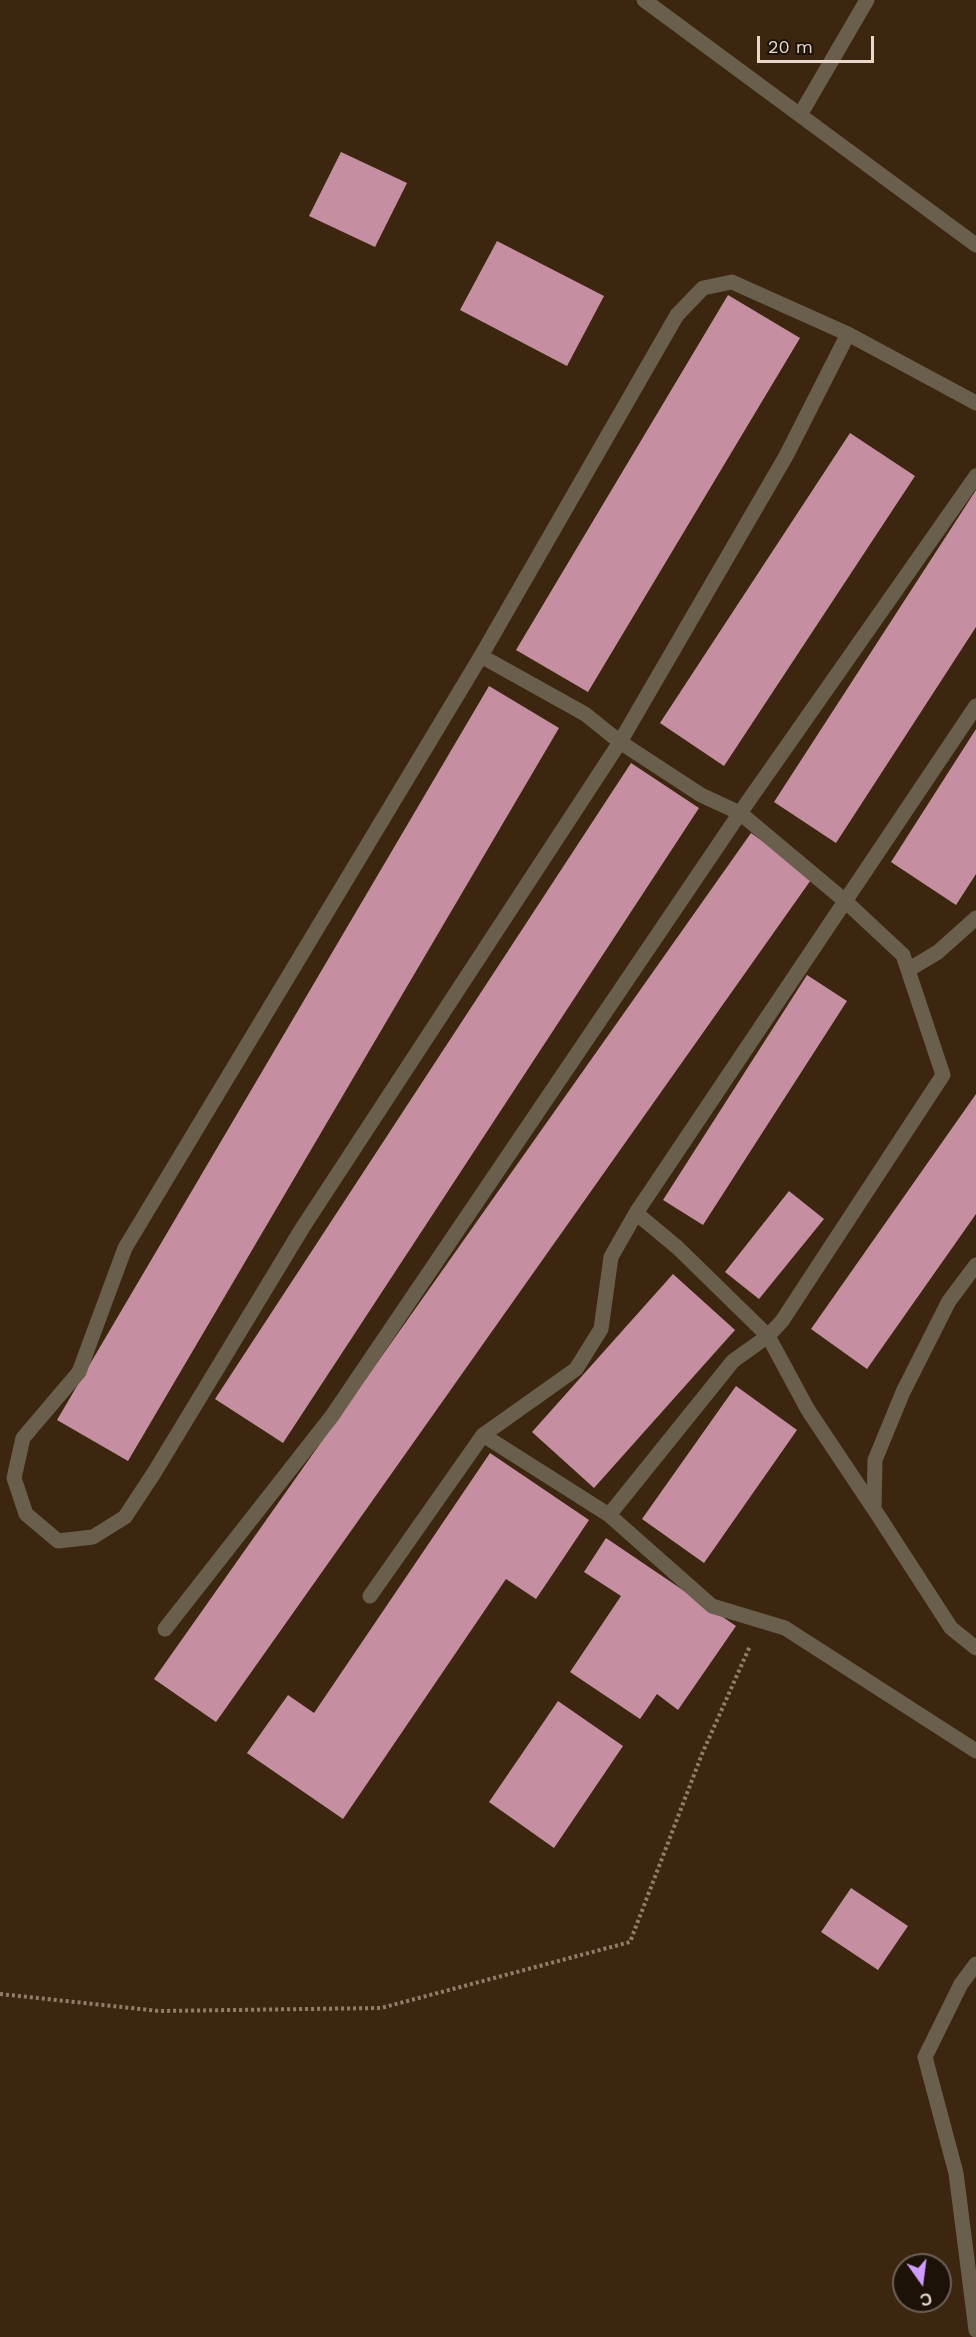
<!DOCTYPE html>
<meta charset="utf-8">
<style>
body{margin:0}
#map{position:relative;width:976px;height:2337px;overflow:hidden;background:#3c260f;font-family:"Work Sans",sans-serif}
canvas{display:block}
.north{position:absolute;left:892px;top:2253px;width:60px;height:60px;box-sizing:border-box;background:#1c1208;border:2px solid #6d6156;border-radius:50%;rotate:166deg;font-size:16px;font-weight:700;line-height:24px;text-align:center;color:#e7d8cb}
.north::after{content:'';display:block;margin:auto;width:21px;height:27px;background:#cf9dff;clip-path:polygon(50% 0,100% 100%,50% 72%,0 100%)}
.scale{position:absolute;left:757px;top:36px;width:117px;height:27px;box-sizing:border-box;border:3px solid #e7d8cb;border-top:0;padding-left:8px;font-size:18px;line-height:21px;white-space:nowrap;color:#e7d8cb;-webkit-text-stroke:4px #1c1208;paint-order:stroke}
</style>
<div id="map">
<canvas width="976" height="2337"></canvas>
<div class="north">С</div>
<div class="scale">20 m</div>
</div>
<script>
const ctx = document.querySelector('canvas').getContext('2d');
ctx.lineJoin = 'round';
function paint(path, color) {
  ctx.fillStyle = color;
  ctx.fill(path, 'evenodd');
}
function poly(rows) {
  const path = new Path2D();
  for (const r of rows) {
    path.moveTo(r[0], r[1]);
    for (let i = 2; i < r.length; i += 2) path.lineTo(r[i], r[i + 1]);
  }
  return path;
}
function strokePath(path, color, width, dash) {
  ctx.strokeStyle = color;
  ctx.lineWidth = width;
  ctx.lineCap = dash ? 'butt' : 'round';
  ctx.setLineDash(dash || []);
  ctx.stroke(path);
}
paint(poly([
 [341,152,407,183,375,247,309,216],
 [497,241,604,296,567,366,460,310],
 [728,295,800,338,588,692,516,650],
 [850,433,915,476,724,766,660,723],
 [976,490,976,627,836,843,774,802],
 [489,686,559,728,128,1461,57,1420],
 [976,729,976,874,956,905,891,862],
 [631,763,699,808,283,1443,215,1399],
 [751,833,813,877,216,1722,154,1679],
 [807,975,847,1001,703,1225,663,1200],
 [976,1094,976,1214,867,1369,811,1329],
 [789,1191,824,1219,759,1299,725,1272],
 [673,1274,735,1330,594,1488,532,1432],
 [736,1386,797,1430,704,1563,642,1519],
 [490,1453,589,1520,536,1599,506,1579,343,1819,247,1753,288,1695,314,1713],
 [606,1538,736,1626,678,1710,657,1694,640,1719,570,1672,621,1596,584,1572],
 [558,1701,623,1746,554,1848,489,1802],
 [851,1888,908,1926,878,1970,821,1932]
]), '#c58fa1');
strokePath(poly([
 [0,1994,159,2011,381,2008,630,1942,702,1754,750,1646]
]), '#907e6c', 4, [3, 3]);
strokePath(poly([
 [644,0,976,245],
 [800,115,867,0],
 [848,334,786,456,620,742,303,1227,154,1473,125,1517,93,1537,58,1541,26,1514,14,1478,23,1438,79,1372,125,1248,481,656,677,315,703,288,732,282,848,334,976,403],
 [481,656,585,714,620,742,701,795,740,813,844,900,903,955,943,1075,782,1321,768,1336,808,1410,874,1509],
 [976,706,636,1213,611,1257,601,1329,576,1369,483,1435,609,1515,712,1606,785,1628,976,1751],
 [908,970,938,952,976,918],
 [976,1265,949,1301,903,1392,875,1460,874,1509,951,1628,976,1648],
 [609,1515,733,1361,768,1336,678,1248,636,1213],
 [370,1596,483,1435],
 [165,1629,332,1416,740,813,976,476],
 [976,1964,961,1984,925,2057,956,2173,976,2330]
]), '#6a5f4c', 15);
</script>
